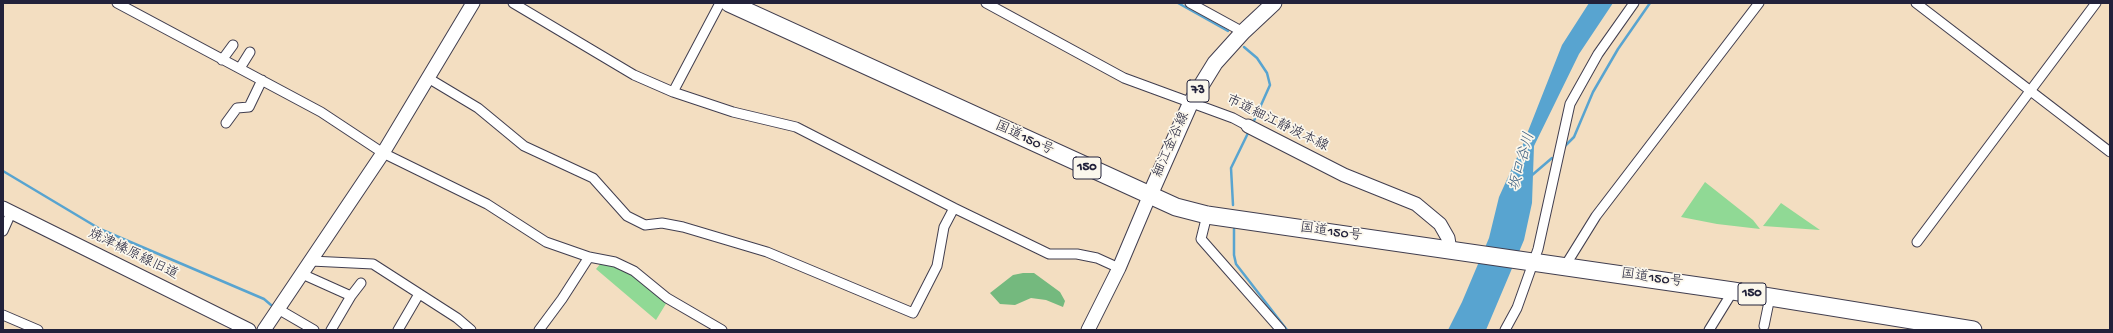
<!DOCTYPE html>
<meta charset="utf-8">
<style>
body{margin:0}
#map{position:relative;width:2113px;height:333px;overflow:hidden;background:#f3dec1;font-family:"Gochi Hand",sans-serif}
canvas{display:block}
.frame{position:absolute;inset:0;border:4px solid #22223b;pointer-events:none}
</style>
<div id="map">
<canvas width="2113" height="333"></canvas>
<div class="frame"></div>
</div>
<script>
const ctx = document.querySelector('canvas').getContext('2d');
ctx.lineJoin = 'round';
function paint(path, color) {
  ctx.fillStyle = color;
  ctx.fill(path, 'evenodd');
}
function poly(rows) {
  const path = new Path2D();
  for (const r of rows) {
    path.moveTo(r[0], r[1]);
    for (let i = 2; i < r.length; i += 2) path.lineTo(r[i], r[i + 1]);
  }
  return path;
}
function strokePath(path, color, width, dash) {
  ctx.strokeStyle = color;
  ctx.lineWidth = width;
  ctx.lineCap = dash ? 'butt' : 'round';
  ctx.setLineDash(dash || []);
  ctx.stroke(path);
}
function write(font, color, halo, rows, align = 'center') {
  ctx.font = font + ' "Gochi Hand","Klee One",sans-serif';
  ctx.lineWidth = 3.5;
  ctx.setLineDash([]);
  ctx.textBaseline = 'middle';
  ctx.strokeStyle = halo;
  ctx.fillStyle = color;
  for (const [text, x, y, turn = 0] of rows) {
    ctx.save();
    ctx.translate(x, y);
    ctx.rotate((+turn || 0) * Math.PI / 180);
    ctx.textAlign = isNaN(turn) ? turn : align;
    if (halo) ctx.strokeText(text, 0, 0);
    ctx.fillText(text, 0, 0);
    ctx.restore();
  }
}
paint(poly([
 [1705,182,1753,220,1760,229,1717,224,1681,217],
 [1781,203,1820,230,1763,226],
 [601,263,631,272,667,302,656,320,596,269]
]), '#90d995');
paint(poly([
 [1023,273,1034,273,1060,292,1065,301,1063,307,1046,300,1031,298,1015,305,1000,304,990,293,1013,275]
]), '#74b97e');
paint(poly([
 [1589,3,1613,3,1579,54,1534,146,1532,203,1524,240,1486,330,1448,330,1462,302,1489,238,1499,197,1523,144,1562,45]
]), '#58a4d0');
strokePath(poly([
 [1178,3,1228,31],
 [1244,47,1257,58,1267,73,1270,85,1253,123],
 [1564,147,1574,137,1593,92,1618,49,1650,3],
 [3,171,100,229,264,299,271,305],
 [1531,176,1552,158],
 [1233,205,1231,168,1249,131],
 [1234,229,1234,255,1236,264,1287,330]
]), '#58a4d0', 2.5);
const street = poly([
 [117,3,321,112,383,153,487,204,546,242,589,257,615,262,634,271,667,298,722,330],
 [513,3,634,75,673,92,733,112,796,127,954,208,1049,254,1077,254,1097,258,1119,268],
 [986,3,1124,78,1233,118,1248,126],
 [1190,3,1243,32],
 [1916,3,2110,152],
 [222,60,233,45],
 [240,68,250,52],
 [428,78,478,108,524,146,593,178,627,216,645,225,662,223,683,227,767,252,913,313,937,266,944,227,954,208],
 [673,92,720,3],
 [226,123,237,108,249,107,262,80],
 [1207,215,1201,239,1281,330],
 [3,231,11,213],
 [1917,242,2096,3],
 [311,261,373,264,457,318,471,330],
 [1565,266,1596,216,1759,3],
 [302,274,351,296,361,283],
 [278,309,314,330],
 [3,315,38,330],
 [1764,326,1770,297],
 [331,330,351,296],
 [398,330,419,294],
 [539,330,562,299,589,257],
 [1505,330,1517,308,1538,249,1570,104,1598,54,1634,3],
 [1709,330,1733,291]
]);
const secondary = poly([
 [1248,126,1344,175,1416,204,1440,224,1448,238,1450,250],
 [3,208,249,330],
 [264,330,383,153,473,3],
 [1088,330,1119,268,1149,197]
]);
const primary = poly([
 [1149,197,1191,102,1215,63,1243,32,1274,3]
]);
const highway = poly([
 [729,3,1176,207,1207,215,1733,291,1973,330]
]);
strokePath(street, '#413e4f', 11);
strokePath(secondary, '#413e4f', 15);
strokePath(primary, '#413e4f', 17);
strokePath(highway, '#413e4f', 19);
strokePath(street, '#fff', 9);
strokePath(secondary, '#fff', 13);
strokePath(primary, '#fff', 15);
strokePath(highway, '#fff', 17);
for (const [x, y, w] of [
 [1198,91,22],
 [1087,168,28],
 [1752,294,28]
]) {
  const box = new Path2D();
  box.roundRect(x - w / 2, y - 11, w, 22, 3);
  ctx.fillStyle = '#fbf7ec';
  ctx.fill(box);
  strokePath(box, '#22223b', 1);
}
write('bold 13px', '#22223b', null, [
 ["73",1198,91],
 ["150",1087,168],
 ["150",1752,294]
]);
write('14px', '#22223b', '#fbf7ec', [
 ["市道細江静波本線",1277,124,26],
 ["国道150号",1024,139,25],
 ["細江金谷線",1172,145,-66],
 ["国道150号",1331,233,8],
 ["焼津榛原線旧道",133,255,26],
 ["国道150号",1652,279,8]
]);
write('italic 15px', '#3a5c7e', '#fbf7ec', [
 ["坂口谷川",1523,162,-74]
]);
</script>
